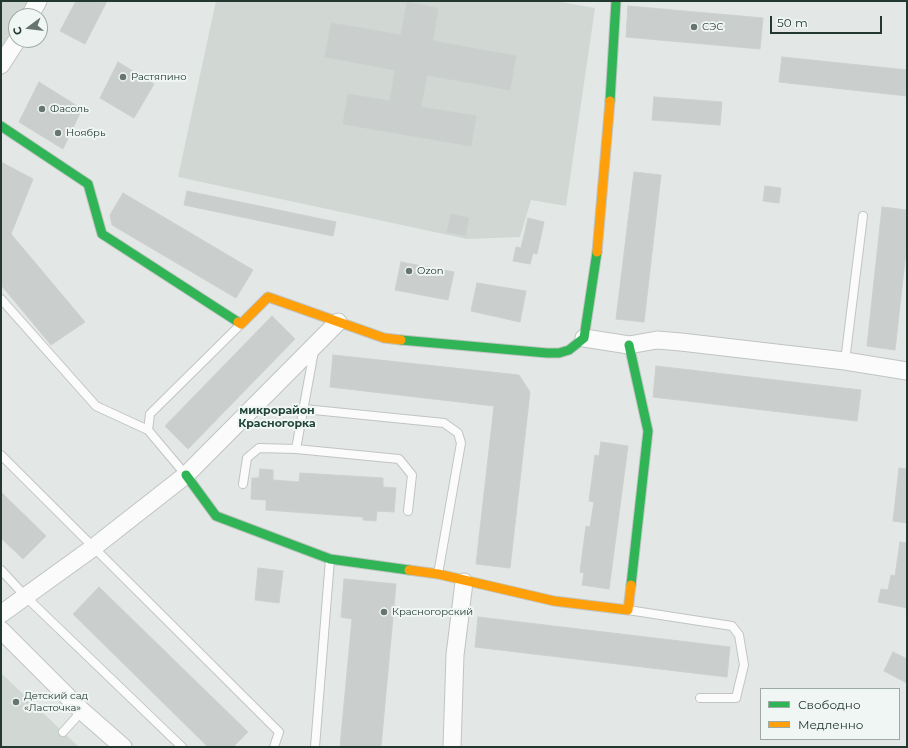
<!DOCTYPE html>
<meta charset="utf-8">
<style>
body{margin:0}
#map{position:relative;width:908px;height:748px;overflow:hidden;background:#e3e7e5;font-family:Montserrat,sans-serif}
canvas{display:block}
.frame{position:absolute;inset:0;border:2px solid #233830;pointer-events:none}
.legend{position:absolute;left:760px;top:688px;width:140px;height:52px;box-sizing:border-box;background:#f0f6f3;border:1px solid #9eaaa5;margin:0;padding:5px 7px;list-style:none;font-size:12px;color:#233830}
.legend li{display:flex;align-items:center;gap:8px;height:20px}
.legend b{width:20px;border:1px solid #9eaaa5}
.north{position:absolute;left:8px;top:8px;width:40px;height:40px;box-sizing:border-box;background:#f0f6f3;border:1px solid #9eaaa5;border-radius:50%;rotate:255deg;font-size:11px;font-weight:700;line-height:16px;text-align:center;color:#233830}
.north::after{content:'';display:block;margin:auto;width:14px;height:18px;background:#66756f;clip-path:polygon(50% 0,100% 100%,50% 72%,0 100%)}
.scale{position:absolute;left:770px;top:16px;width:112px;height:18px;box-sizing:border-box;border:2px solid #233830;border-top:0;padding-left:5px;font-size:12px;line-height:14px;white-space:nowrap;color:#233830;-webkit-text-stroke:3px #f0f6f3;paint-order:stroke}
</style>
<div id="map">
<canvas width="908" height="748"></canvas>
<div class="frame"></div>
<ul class="legend">
<li><b style="height:5px;background:#30b455"></b>Свободно</li>
<li><b style="height:5px;background:#ff9f0a"></b>Медленно</li>
</ul>
<div class="north">С</div>
<div class="scale">50 m</div>
</div>
<script>
const ctx = document.querySelector('canvas').getContext('2d');
ctx.lineJoin = 'round';
function paint(path, color) {
  ctx.fillStyle = color;
  ctx.fill(path, 'evenodd');
}
function poly(rows) {
  const path = new Path2D();
  for (const r of rows) {
    path.moveTo(r[0], r[1]);
    for (let i = 2; i < r.length; i += 2) path.lineTo(r[i], r[i + 1]);
  }
  return path;
}
function strokePath(path, color, width, dash) {
  ctx.strokeStyle = color;
  ctx.lineWidth = width;
  ctx.lineCap = dash ? 'butt' : 'round';
  ctx.setLineDash(dash || []);
  ctx.stroke(path);
}
function write(font, color, halo, rows, align = 'center') {
  ctx.font = font + ' Montserrat,sans-serif';
  ctx.lineWidth = 4;
  ctx.setLineDash([]);
  ctx.textBaseline = 'middle';
  ctx.strokeStyle = halo;
  ctx.fillStyle = color;
  for (const [text, x, y, turn = 0] of rows) {
    ctx.save();
    ctx.translate(x, y);
    ctx.rotate((+turn || 0) * Math.PI / 180);
    ctx.textAlign = isNaN(turn) ? turn : align;
    if (halo) ctx.strokeText(text, 0, 0);
    ctx.fillText(text, 0, 0);
    ctx.restore();
  }
}
paint(poly([
 [1,1,38,1,30,16,16,16,16,40,1,65],
 [216,1,555,1,595,8,566,206,531,200,520,237,467,239,178,177],
 [1,673,63,732,79,747,1,747]
]), '#d1d8d4');
const building = poly([
 [76,1,107,1,85,44,60,31,76,1],
 [407,2,438,8,433,41,516,56,510,90,427,75,421,107,476,116,471,146,343,124,348,94,390,101,395,70,325,57,331,23,401,35,407,2],
 [628,6,763,18,760,49,626,37,628,6],
 [782,57,907,70,907,96,779,82,782,57],
 [118,62,154,84,134,118,100,98,118,62],
 [39,82,82,109,63,149,19,122,39,82],
 [654,97,722,102,720,125,652,120,654,97],
 [1,162,33,179,11,234,85,322,51,345,1,285,1,162],
 [634,172,661,175,644,322,616,319,634,172],
 [765,186,781,188,779,203,763,201,765,186],
 [187,191,336,222,333,236,184,205,187,191],
 [123,193,253,270,236,298,112,225,110,215,123,193],
 [882,207,907,210,907,242,895,350,867,346,882,207],
 [451,214,469,218,465,236,447,232,451,214],
 [528,218,544,222,537,254,533,253,530,264,513,261,516,247,521,248,528,218],
 [401,262,454,272,448,300,395,290,401,262],
 [477,283,526,291,520,322,471,311,477,283],
 [272,316,295,339,188,449,165,426,272,316],
 [333,355,519,375,530,392,510,568,476,564,494,406,330,387,333,355],
 [656,366,861,390,857,421,653,397,656,366],
 [601,442,628,446,609,589,582,585,584,573,580,572,586,526,590,527,594,502,589,501,595,455,599,456,601,442],
 [899,468,907,469,907,523,893,521,899,468],
 [260,469,273,470,273,480,299,482,300,473,383,478,383,487,396,488,394,512,377,511,376,521,363,520,363,517,266,510,266,500,251,499,252,478,259,478,260,469],
 [1,492,46,536,23,559,1,538,1,492],
 [900,542,907,543,907,608,878,602,881,589,888,590,891,575,895,576,900,542],
 [258,568,283,571,279,603,255,600,258,568],
 [344,579,396,584,381,747,340,747,352,619,341,617,344,579],
 [99,587,248,732,233,747,208,747,73,614,99,587],
 [478,617,730,647,727,677,475,647,478,617],
 [893,652,907,659,907,683,884,671,893,652]
]);
paint(building, '#cacecc');
strokePath(building, '#ccd0ce', 1);
const lane = poly([
 [1,299,96,406,148,430],
 [845,361,863,216],
 [304,409,444,423,458,433,461,443,438,574],
 [296,449,314,351],
 [1,455,279,732,274,747],
 [185,474,148,430,150,414,240,325],
 [243,484,247,458,259,448,296,449,399,459,412,475,408,511],
 [1,570,26,597,182,747],
 [628,610,732,626,739,635,744,665,736,698,700,698],
 [63,732,82,711],
 [315,747,330,559]
]);
const street = poly([
 [30,16,38,1],
 [1,65,17,40],
 [584,338,629,345,657,340,681,342,845,361,907,371],
 [1,614,94,547,186,475,338,322],
 [1,630,82,711,123,747],
 [452,747,455,655,464,582]
]);
const fast = poly([
 [610,101,616,1],
 [1,126,88,184,102,234,238,322],
 [401,340,547,353,559,353,569,350,584,338,597,252],
 [629,345,648,431,631,585],
 [186,475,216,516,330,559,409,570]
]);
const slow = poly([
 [597,252,610,101],
 [238,322,241,324,268,297,384,338,401,340],
 [409,570,438,574,554,601,628,610,631,585]
]);
strokePath(lane, '#c0c4c2', 10);
strokePath(street, '#c0c4c2', 19);
strokePath(fast, '#bfc5c2', 11);
strokePath(slow, '#bfc5c2', 11);
strokePath(lane, '#fbfbfb', 8);
strokePath(street, '#fbfbfb', 17);
strokePath(fast, '#30b455', 9);
strokePath(slow, '#ff9f0a', 9);
for (const [x, y, r, color] of [
 [694,27,4,"#66756f"],
 [123,77,4,"#66756f"],
 [42,109,4,"#66756f"],
 [58,133,4,"#66756f"],
 [409,271,4,"#66756f"],
 [384,612,4,"#66756f"],
 [16,702,4,"#66756f"]
]) {
  const dot = new Path2D();
  dot.arc(x, y, r, 0, 2 * Math.PI);
  ctx.fillStyle = color;
  ctx.fill(dot);
  strokePath(dot, '#f0f6f3', 1.5);
}
write('10px', '#233830', '#f0f6f3', [
 ["СЭС",702,27],
 ["Растяпино",131,77],
 ["Фасоль",50,109],
 ["Ноябрь",66,133],
 ["Ozon",417,271],
 ["Красногорский",392,612],
 ["Детский сад",24,696],
 ["«Ласточка»",24,708]
], 'left');
write('bold 11px', '#22473a', '#f0f6f3', [
 ["микрорайон",277,411],
 ["Красногорка",277,424]
]);
</script>
